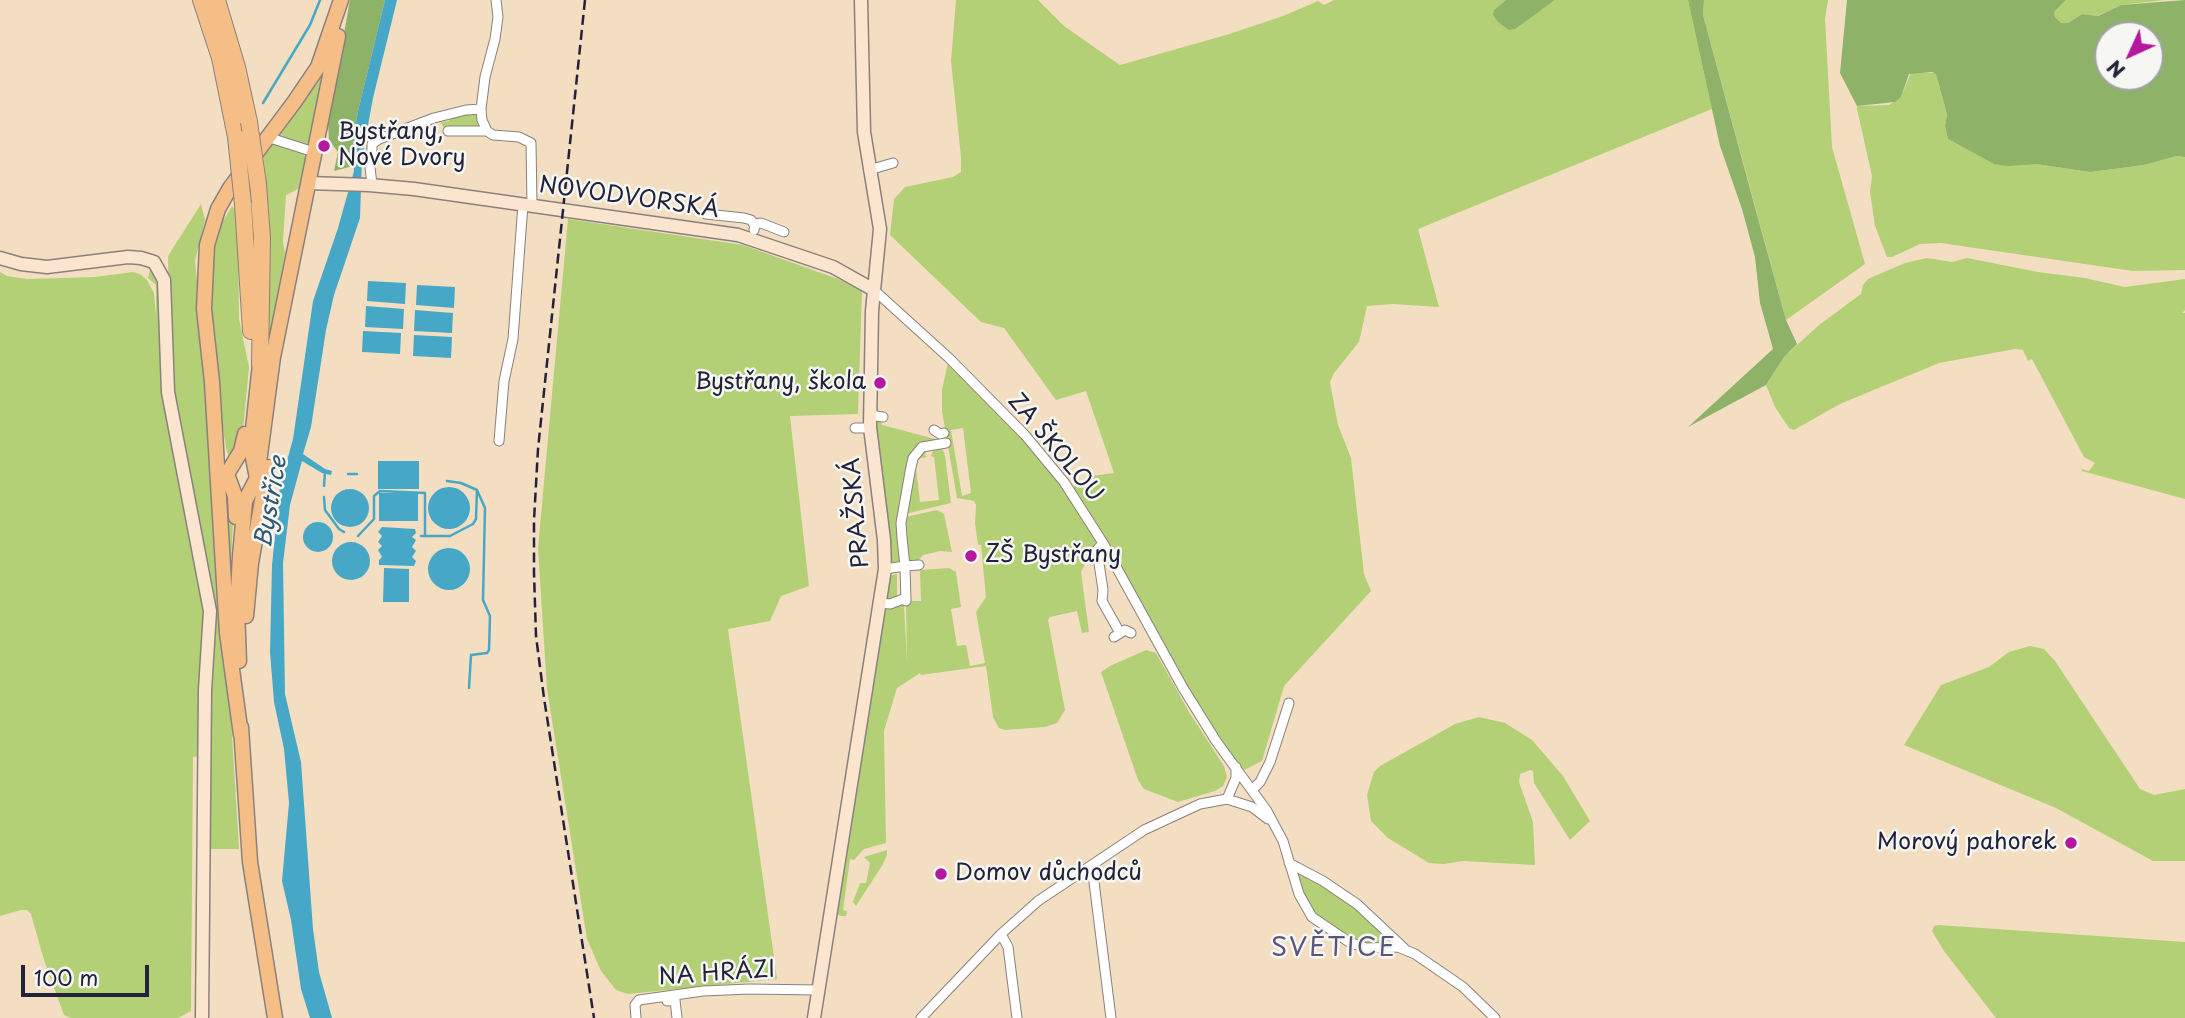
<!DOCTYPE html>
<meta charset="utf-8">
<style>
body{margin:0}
#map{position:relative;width:2185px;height:1018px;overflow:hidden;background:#f3dec2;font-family:"Playpen Sans",sans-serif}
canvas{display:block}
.north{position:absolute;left:2094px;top:21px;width:70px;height:70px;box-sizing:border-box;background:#f6f6f2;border:2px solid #a1a1a9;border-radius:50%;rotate:225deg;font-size:19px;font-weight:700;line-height:28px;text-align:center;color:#22223b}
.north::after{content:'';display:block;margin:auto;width:24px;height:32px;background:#b5179e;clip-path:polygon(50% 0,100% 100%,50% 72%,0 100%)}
.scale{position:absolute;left:21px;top:965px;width:128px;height:32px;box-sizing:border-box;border:4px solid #22223b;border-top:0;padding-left:9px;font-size:21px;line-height:24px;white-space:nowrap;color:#22223b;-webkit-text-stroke:5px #f6f6f2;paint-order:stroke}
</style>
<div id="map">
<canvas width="2185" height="1018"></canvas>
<div class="north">N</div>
<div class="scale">100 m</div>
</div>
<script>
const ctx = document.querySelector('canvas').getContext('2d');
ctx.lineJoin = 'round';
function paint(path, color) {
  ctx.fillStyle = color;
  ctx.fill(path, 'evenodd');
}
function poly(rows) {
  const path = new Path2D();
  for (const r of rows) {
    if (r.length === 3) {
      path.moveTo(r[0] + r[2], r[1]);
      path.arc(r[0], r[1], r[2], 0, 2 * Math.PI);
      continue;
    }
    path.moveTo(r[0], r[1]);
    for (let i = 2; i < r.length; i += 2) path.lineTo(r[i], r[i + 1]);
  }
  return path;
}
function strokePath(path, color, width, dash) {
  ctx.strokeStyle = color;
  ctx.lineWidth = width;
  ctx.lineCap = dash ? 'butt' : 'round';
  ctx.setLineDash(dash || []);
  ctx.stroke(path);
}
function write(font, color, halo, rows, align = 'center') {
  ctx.font = font + ' "Playpen Sans",sans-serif';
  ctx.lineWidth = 5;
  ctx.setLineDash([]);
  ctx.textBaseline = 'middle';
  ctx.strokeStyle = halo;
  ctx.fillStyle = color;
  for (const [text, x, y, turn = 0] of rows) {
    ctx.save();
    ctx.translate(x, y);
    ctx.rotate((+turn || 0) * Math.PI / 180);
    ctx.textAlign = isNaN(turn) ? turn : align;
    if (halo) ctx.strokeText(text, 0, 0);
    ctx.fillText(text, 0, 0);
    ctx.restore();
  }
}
paint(poly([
 [956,0,1038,0,1064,26,1120,65,1226,35,1283,16,1318,1,1324,5,1334,0,1506,0,1494,10,1515,28,1555,0,1688,0,1712,109,1418,229,1439,307,1393,304,1367,306,1359,342,1334,373,1330,382,1338,425,1351,458,1364,574,1371,591,1284,686,1262,761,1242,771,1186,688,1072,488,1091,476,1114,473,1086,391,1056,400,1004,328,981,322,890,235,894,199,905,187,953,177,961,172,961,157,951,61],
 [1704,0,1828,0,1825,19,1832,147,1865,264,1786,320,1703,15],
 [2066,0,2165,0,2121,5,2097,16,2082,14,2068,23,2061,23,2055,17,2054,12],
 [1911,72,1936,73,1947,115,1945,126,1948,139,1994,164,2036,164,2090,172,2144,165,2177,156,2185,157,2185,270,2133,271,1941,243,1920,244,1892,257,1887,257,1875,226,1870,192,1872,176,1857,109,1857,106,1889,105,1901,97],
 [319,80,321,80,311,139,305,146,279,137],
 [466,112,476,114,480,129,450,129,443,127,441,122,449,121,450,116],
 [272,143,306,155,300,188,286,195,283,241,285,254,255,432,270,223,263,153],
 [201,204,205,220,195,261,212,430,225,665,231,719,239,849,208,849,208,778,213,614,170,367,168,256],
 [232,206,237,212,238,230,239,319,249,367,243,430,236,455,229,458,226,448,216,382,208,304,212,249,218,229],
 [568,219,743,245,838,279,862,291,858,414,790,416,809,586,781,596,770,621,728,629,777,979,628,994,616,990,601,971,587,939,547,689,538,548],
 [1927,258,1952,262,1967,258,2038,272,2085,278,2125,287,2185,279,2185,310,2182,313,2185,313,2185,499,2082,471,2081,469,2089,471,2095,463,2084,457,2032,359,2028,361,2023,350,2015,349,1939,363,1840,404,1794,430,1789,428,1775,407,1766,385,1784,357,1819,325,1861,294,1863,285,1868,279,1905,263],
 [151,266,159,279,164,390,204,607,198,691,199,756,193,757,191,1011,178,1018,71,1018,64,1015,44,960,31,914,27,910,21,910,0,916,0,272,7,276,27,279,95,277,133,272,140,274,147,280,154,293,156,316,156,285,148,278],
 [949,358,1025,435,1103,543,1099,546,1097,543,1095,544,1095,559,1086,562,1081,572,1089,632,1082,633,1077,611,1050,617,1048,620,1065,710,1057,723,1045,727,1005,730,999,728,993,717,986,666,921,675,920,673,897,688,884,731,886,843,864,849,854,860,850,859,843,910,847,911,846,916,841,916,834,912,887,581,890,581,892,575,897,574,897,602,904,603,907,663,906,601,921,601,920,570,949,568,956,572,961,607,951,609,957,646,966,645,970,666,985,663,976,612,986,597,981,545,978,545,975,523,976,505,974,501,957,498,942,411,942,390],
 [963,428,971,493,962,496,951,430],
 [878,421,881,422,882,425,939,440,911,457,901,560,897,563,890,562,876,424],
 [927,448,925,455,927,457,915,459,920,502,939,500,934,457,931,456,933,451,939,448,943,450,945,456,951,503,905,514,913,462,921,451],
 [222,482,234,507,230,578],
 [937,510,944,514,952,552,940,551,923,555,917,562,907,561,905,517],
 [2030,646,2044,649,2055,661,2140,789,2154,795,2185,789,2185,861,2153,861,2056,808,1904,745,1941,685,1989,667,2009,652],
 [1146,650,1156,653,1189,712,1224,766,1227,777,1223,786,1215,791,1178,802,1144,789,1138,780,1101,672,1110,666],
 [1479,717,1505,723,1532,740,1563,776,1590,821,1570,840,1534,783,1533,771,1530,770,1520,774,1519,782,1533,822,1535,865,1463,861,1444,864,1429,863,1388,838,1371,821,1367,795,1374,772,1380,766,1455,724],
 [887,850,887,855,883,864,856,906,853,902,860,883,866,883,870,863,864,857],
 [1299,871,1318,881,1356,908,1380,931,1389,944,1362,944,1353,940,1321,919,1310,909,1293,872],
 [1938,925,2185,942,2185,1018,1996,1018,1944,951,1932,931,1934,926]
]), '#b3d076');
paint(poly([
 [350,0,385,0,358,111,352,150,353,166,334,171,338,152,329,140,328,123],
 [1506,0,1555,0,1515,29,1509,30,1498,22,1493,15,1494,10],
 [1688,0,1704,0,1703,15,1753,200,1786,320,1797,344,1784,357,1766,385,1688,427,1773,349,1760,303,1755,257,1742,209,1720,146],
 [1847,0,2066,0,2054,12,2055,17,2061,23,2068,23,2082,14,2098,16,2121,5,2185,0,2185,157,2177,156,2144,165,2090,172,2036,164,2008,166,1994,164,1948,139,1945,126,1947,115,1944,103,1936,74,1932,72,1909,74,1901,97,1895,102,1857,106,1840,73],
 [2108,35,2150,35,2150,77,2108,77]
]), '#8eb267');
paint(poly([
 [385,0,397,0,373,98,362,158,360,218,334,295,326,330,311,427,303,454,325,469,332,471,331,475,322,473,302,461,290,505,283,563,285,694,301,762,313,929,319,972,332,1018,310,1018,301,989,291,920,282,881,289,803,284,749,274,702,270,652,272,565,280,486,293,439,313,301,338,228,354,171,352,150,358,111],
 [368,281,406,283,405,304,367,301],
 [417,285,455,287,454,308,416,305],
 [366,306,404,309,403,329,365,327],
 [415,310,453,313,452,333,414,331],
 [363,331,401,333,400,354,362,352],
 [414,335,452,337,451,358,413,356],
 [378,461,419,461,419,489,378,489],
 [449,508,21],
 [350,508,19],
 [379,493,418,493,418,521,379,521],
 [318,537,15],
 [382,527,415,529,416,533,412,537,416,540,412,547,416,551,412,557,416,561,414,566,379,565,379,560,382,557,378,550,382,546,378,542,382,536,378,532],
 [351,561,19],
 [449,569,21],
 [384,568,409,569,409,602,383,602]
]), '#46a8c6');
strokePath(poly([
 [263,103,310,25,320,0],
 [348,474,357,474],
 [447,481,461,483,477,490,485,508,483,600,490,616,489,650,487,653,471,655,469,688],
 [324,486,325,472],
 [324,497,325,510,339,529,344,532],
 [358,536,374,519,374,496,380,491,425,493,425,536],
 [421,536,450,536,473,524,476,519,477,490]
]), '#46a8c6', 2.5);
const street = poly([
 [481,109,482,120,487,131],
 [448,131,487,131,493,135,519,137,531,143,532,206],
 [267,137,314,152],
 [869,170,893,163],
 [372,185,370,167,372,149,372,144,379,139,434,118,466,110,481,109,485,77,495,39,498,17,496,0],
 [706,214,744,218,751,220,755,226],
 [754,230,755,224,761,223,784,232],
 [874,290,949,358,1025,435,1064,482,1103,543,1183,688,1216,741,1267,811,1283,841,1299,894,1312,917,1349,942,1366,948,1398,947,1415,954,1463,987,1495,1018],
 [870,415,883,417],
 [855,428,870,428],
 [934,430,940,434,944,433],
 [499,441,504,381,513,339,523,204],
 [1103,543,1097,550,1103,590,1102,601,1120,633],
 [919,565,905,566,902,538,901,523,910,472,913,458,922,447,946,443],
 [885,569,905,566,906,601],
 [880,603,890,604,906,598],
 [1114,637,1125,630,1131,633],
 [1253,789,1260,782,1270,762,1289,703],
 [1227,799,1236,778,1236,767],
 [1289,863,1323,881,1357,904,1404,948],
 [1092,866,1111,1018],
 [1001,934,1008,947,1017,1018],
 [667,1001,675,1000,677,1018],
 [636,1018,635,1005,639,1000,703,991,749,989,818,990],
 [921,1018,1001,934,1038,901,1144,830,1200,804,1227,799,1252,807,1268,819]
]);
const secondary = poly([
 [308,183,369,185,414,189,738,235,833,267,874,290],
 [0,258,21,264,47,267,128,257,141,258,154,262,164,280,168,392,210,611,205,690,202,1018],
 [814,1018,885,569,884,540,870,427,872,311,880,229,864,132,861,0]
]);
const primary = poly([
 [258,470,273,357,338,36],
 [236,517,235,496,227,474,241,451,245,434],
 [246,616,251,563,268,467],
 [239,661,237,610,240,556,245,501,257,478,251,448,260,364],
 [241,727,250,862,275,1018],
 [241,735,227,633,212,382,204,309,207,245,218,209,230,188,295,101,318,67,341,0]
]);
const highway = poly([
 [201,0,220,58,236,137],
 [217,0,237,67,249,122],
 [258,184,262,238,260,364],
 [243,204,251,331]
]);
strokePath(street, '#8a807e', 11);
strokePath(secondary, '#8a807e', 15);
strokePath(primary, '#8a807e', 17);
strokePath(highway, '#8a807e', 18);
strokePath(street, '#fff', 9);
strokePath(secondary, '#fbe5cf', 12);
strokePath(primary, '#f6be87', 14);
strokePath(highway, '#f6be87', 16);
strokePath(poly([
 [585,0,538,449,534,520,534,573,536,636,544,698,594,1018]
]), '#22223b', 2.5, [10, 5]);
const highwayBridge = poly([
 [249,122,258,184],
 [236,137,243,204]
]);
strokePath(highwayBridge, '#8a807e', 18, []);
strokePath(highwayBridge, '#f6be87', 16);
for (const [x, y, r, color] of [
 [324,146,7,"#b5179e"],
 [880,383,7,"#b5179e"],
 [971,556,7,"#b5179e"],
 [2071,843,7,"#b5179e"],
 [941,874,7,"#b5179e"]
]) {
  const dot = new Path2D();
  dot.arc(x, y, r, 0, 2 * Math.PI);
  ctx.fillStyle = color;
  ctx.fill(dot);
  strokePath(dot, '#f6f6f2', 2.5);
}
write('23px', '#22223b', '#f6f6f2', [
 ["Bystřany,",338,133],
 ["Nové Dvory",338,159],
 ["Bystřany, škola",866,383,"right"],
 ["ZŠ Bystřany",985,556],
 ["Morový pahorek",2057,843,"right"],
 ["Domov důchodců",955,874]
], 'left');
write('23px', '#22223b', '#f6f6f2', [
 ["NOVODVORSKÁ",629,198,8],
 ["ZA ŠKOLOU",1055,448,50],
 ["PRAŽSKÁ",857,513,-95],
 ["NA HRÁZI",717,974,-4]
]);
write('italic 24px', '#305873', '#f6f6f2', [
 ["Bystřice",272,502,-80]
]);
ctx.letterSpacing = '2px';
write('26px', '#5b557b', '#f6f6f2', [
 ["SVĚTICE",1334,949]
]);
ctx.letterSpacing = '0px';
</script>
